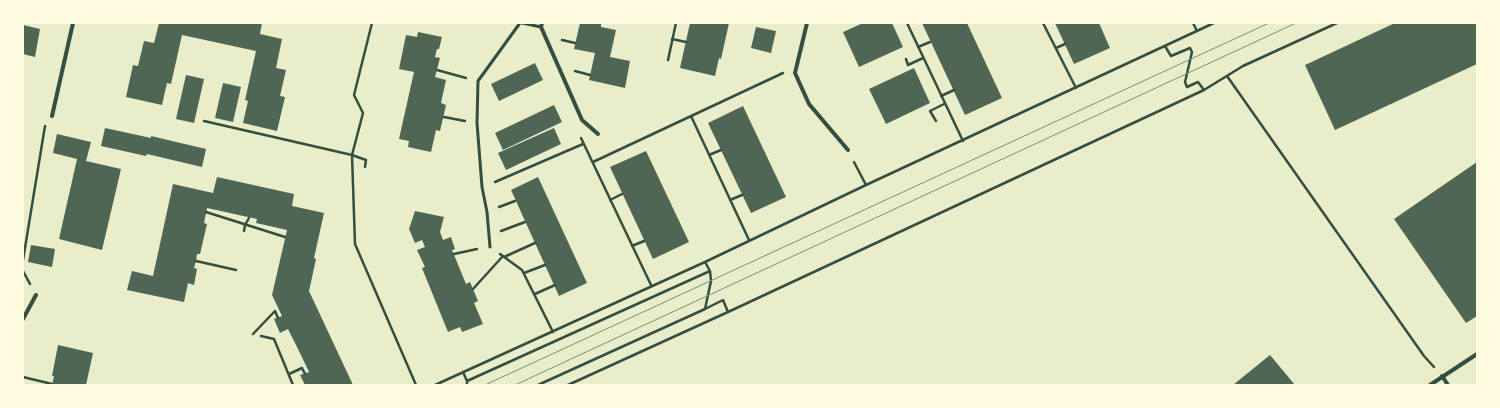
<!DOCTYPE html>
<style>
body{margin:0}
#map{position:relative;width:1500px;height:408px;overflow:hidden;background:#e9edc9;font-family:"Roboto Condensed",sans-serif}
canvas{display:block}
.frame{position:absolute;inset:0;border:24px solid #fefae0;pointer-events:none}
</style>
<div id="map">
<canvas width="1500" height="408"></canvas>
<div class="frame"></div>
</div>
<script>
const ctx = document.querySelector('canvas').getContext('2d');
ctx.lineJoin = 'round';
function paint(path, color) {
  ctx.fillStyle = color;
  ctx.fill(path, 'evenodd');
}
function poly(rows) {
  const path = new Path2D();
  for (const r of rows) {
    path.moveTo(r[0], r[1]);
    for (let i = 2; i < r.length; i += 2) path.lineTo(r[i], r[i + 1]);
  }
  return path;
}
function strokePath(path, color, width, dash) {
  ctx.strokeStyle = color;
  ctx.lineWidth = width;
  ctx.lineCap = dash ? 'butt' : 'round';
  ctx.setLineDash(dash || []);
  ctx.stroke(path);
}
paint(poly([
 [159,23,262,23,260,34,282,39,276,68,286,70,280,96,285,97,277,131,243,123,248,101,245,100,256,51,182,35,171,84,167,83,162,105,126,97,133,65,138,66,144,41,154,43],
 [580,23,601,23,601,27,616,30,610,57,630,61,625,88,589,80,595,53,574,49],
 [690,23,729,23,721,59,719,58,715,76,680,68],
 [863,23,892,23,903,47,859,67,843,32],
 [922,23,967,23,1002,98,965,115],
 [1055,23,1099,23,1110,48,1074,64],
 [1395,23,1477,23,1477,64,1335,130,1305,65],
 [23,25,40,29,35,57,23,54],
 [756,27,776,31,771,53,751,48],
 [418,32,442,37,439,49,437,49,435,57,440,58,435,77,446,80,441,103,446,105,440,131,436,130,431,152,408,147,409,141,399,139,414,72,399,69,406,35,417,37],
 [535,63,543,80,499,101,491,84],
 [914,68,930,103,886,124,869,89],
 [186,75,204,79,194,123,176,119],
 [223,83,241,87,233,122,215,118],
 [554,105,562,122,503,150,495,133],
 [743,106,786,197,751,213,708,123],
 [105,128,151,138,151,136,206,149,202,167,147,154,146,156,101,146],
 [554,128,561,144,506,170,498,153],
 [57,134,91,142,86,161,121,169,102,250,59,239,77,159,53,153],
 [646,151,689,242,653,259,610,167],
 [1477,162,1477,316,1466,323,1394,219],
 [217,177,294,194,292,206,324,213,314,258,316,259,309,291,353,385,305,385,300,375,309,372,299,351,288,329,280,333,274,319,282,316,272,295,287,230,256,223,257,219,207,208,204,223,207,224,200,254,197,254,196,261,194,268,197,269,194,285,188,283,184,302,127,290,132,271,153,276,173,184,213,193],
 [538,177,587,283,559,296,511,190],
 [415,211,444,217,440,232,443,240,451,237,455,249,452,250,466,284,470,282,478,301,474,303,483,324,462,332,460,327,448,332,422,268,425,267,417,250,425,247,422,240,415,243,409,229],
 [31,245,55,249,52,267,28,262],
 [58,345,93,353,86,385,52,385,54,376,52,376],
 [1270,355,1295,385,1233,385]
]), '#4f6655');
strokePath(poly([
 [372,23,354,95,363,113,352,155,355,244,416,385],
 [907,23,963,141],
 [1043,23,1076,88],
 [1193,23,1197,31],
 [672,39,686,42],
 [562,40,575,43],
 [1165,46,1171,56,1190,48,1192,52,1185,82,1187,87,1198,82,1204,90],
 [918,47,930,42],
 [1056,48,1065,44],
 [906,59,908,65,923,58],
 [668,60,676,23],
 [437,70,466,78],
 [575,71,590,75],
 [1227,76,1424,356,1434,367],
 [941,96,954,90],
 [691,116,749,240],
 [444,117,465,121],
 [204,121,352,155,366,160,365,167],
 [936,121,930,111,944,104],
 [581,138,651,285],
 [709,155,721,150],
 [593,162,783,73],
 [854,162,866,185],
 [495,182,583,144],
 [610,200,622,194],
 [730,200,742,195],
 [499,207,515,201],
 [206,212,285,237],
 [244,231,245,225,249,218],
 [501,231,525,222],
 [632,246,644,241],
 [454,254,477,249],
 [500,254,522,270,553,332],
 [504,257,535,243],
 [23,260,45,126],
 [196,261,236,270],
 [705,262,710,271,711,281,705,309,723,300,728,312],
 [23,271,30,284],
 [524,273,545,265],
 [473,289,503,256],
 [535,294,555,285],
 [253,334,275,311,278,318],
 [261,336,274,339,293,385],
 [463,372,467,381,467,385],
 [289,374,302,368,305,374],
 [23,377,52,384],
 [467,381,710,271],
 [435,385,705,262,866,185,1214,23],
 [538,385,705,309],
 [568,385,728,312,1204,90,1243,66,1337,23]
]), '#344e41', 2.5);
strokePath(poly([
 [522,23,541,27],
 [490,247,487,212,482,187,477,123,478,81,520,23]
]), '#344e41', 3);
strokePath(poly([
 [542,23,541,27,582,120,598,134],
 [807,23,795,73,809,104,848,150],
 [52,116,73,23],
 [23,319,36,295],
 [1442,376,1448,385],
 [1430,385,1477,354]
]), '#344e41', 4);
strokePath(poly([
 [485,385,1269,23],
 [515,385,1296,23]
]), '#7c8e77', 1);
</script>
